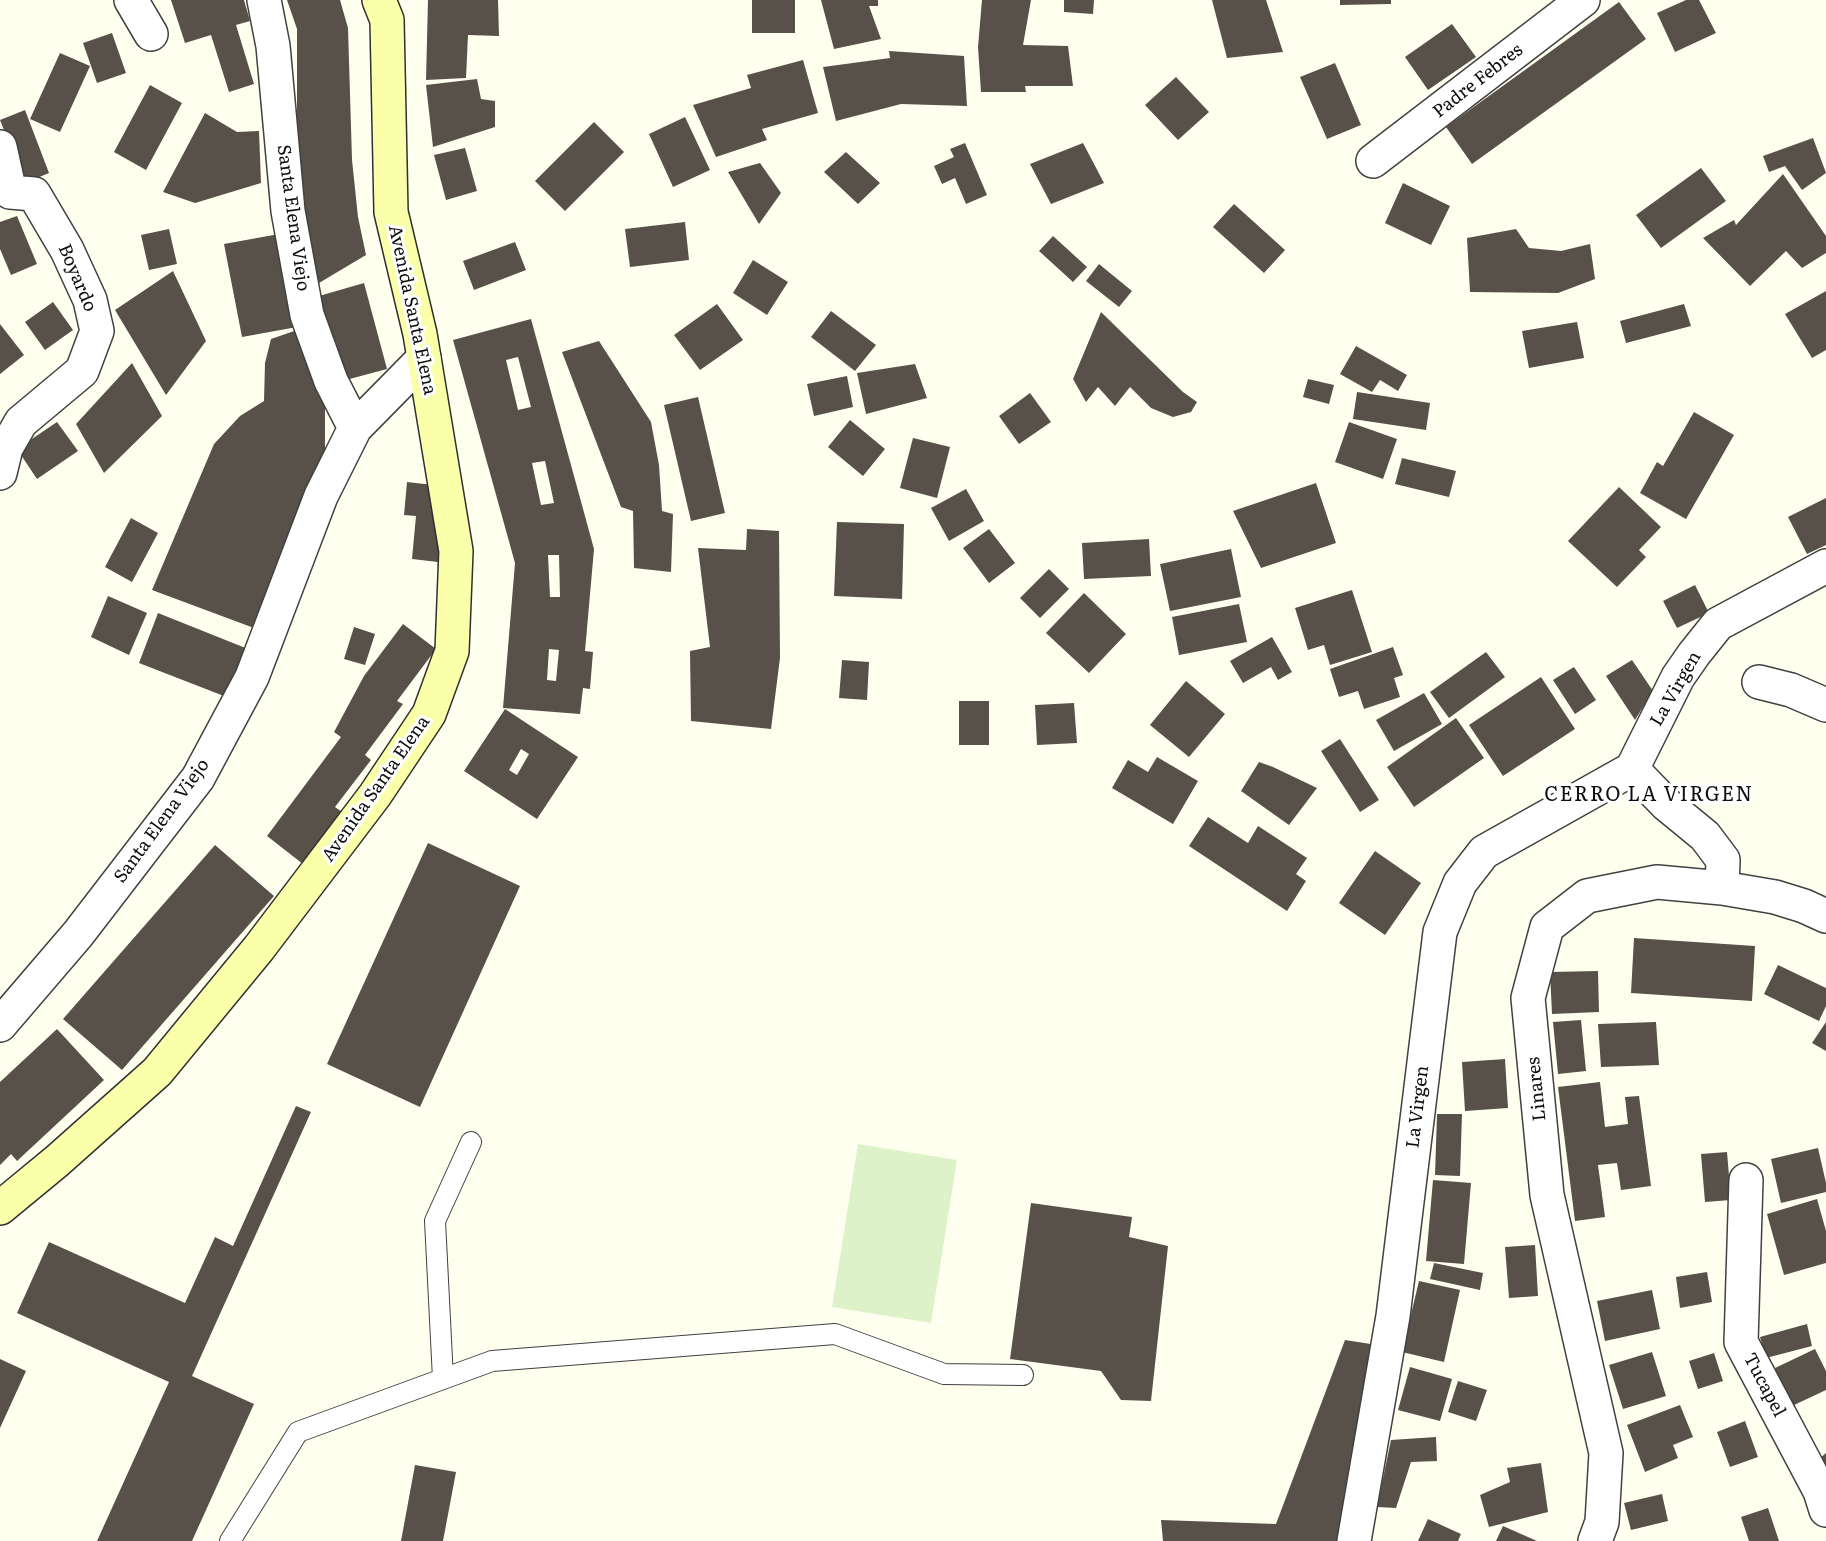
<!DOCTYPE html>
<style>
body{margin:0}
canvas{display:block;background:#ffffef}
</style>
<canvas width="1826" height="1541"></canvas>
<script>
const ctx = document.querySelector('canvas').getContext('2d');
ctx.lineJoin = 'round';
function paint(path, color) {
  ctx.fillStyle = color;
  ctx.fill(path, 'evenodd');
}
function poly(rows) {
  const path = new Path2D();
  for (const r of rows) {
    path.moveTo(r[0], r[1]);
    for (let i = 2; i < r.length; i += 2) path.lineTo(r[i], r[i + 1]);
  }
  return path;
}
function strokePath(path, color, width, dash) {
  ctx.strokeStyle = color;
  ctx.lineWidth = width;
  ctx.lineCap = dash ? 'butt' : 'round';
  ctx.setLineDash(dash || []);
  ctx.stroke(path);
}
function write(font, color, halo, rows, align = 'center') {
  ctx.font = font + ' Literata,serif';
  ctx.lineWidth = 6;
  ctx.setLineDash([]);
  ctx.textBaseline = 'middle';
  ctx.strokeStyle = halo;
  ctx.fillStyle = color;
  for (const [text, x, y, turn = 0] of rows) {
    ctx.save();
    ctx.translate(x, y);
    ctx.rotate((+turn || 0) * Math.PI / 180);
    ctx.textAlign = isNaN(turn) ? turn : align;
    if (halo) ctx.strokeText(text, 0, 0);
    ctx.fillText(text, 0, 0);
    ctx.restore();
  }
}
paint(poly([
 [858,1144,957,1160,931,1323,832,1307]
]), '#ddf2c8');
paint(poly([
 [171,0,244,0,250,21,236,25,254,84,229,92,211,35,185,43],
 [287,0,340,0,348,28,352,160,358,217,366,255,319,283,297,176,297,29],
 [428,0,498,0,499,36,468,35,466,78,426,80],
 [752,0,795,0,795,33,752,33],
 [821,0,878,0,878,6,869,6,881,39,834,49],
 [982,0,1031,0,1023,45,1068,46,1073,86,1025,86,1026,92,981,92,978,47],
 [1064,0,1094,0,1093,14,1064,12],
 [1212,0,1266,0,1283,52,1227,58],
 [1340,0,1391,0,1391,4,1340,5],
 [1686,0,1699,0,1716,33,1675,52,1657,13],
 [1619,2,1646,39,1472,164,1446,127],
 [1452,24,1476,57,1428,90,1405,57],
 [112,33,126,73,97,83,83,43],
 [889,51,964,56,967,106,901,104,836,121,823,67,890,58],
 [60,53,90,66,60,132,30,119],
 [803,60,818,113,762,129,767,140,716,157,693,105,751,88,747,75],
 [1335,63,1361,125,1327,139,1300,77],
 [1176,77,1209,112,1178,140,1145,105],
 [477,79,481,99,495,101,495,127,433,147,426,85],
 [150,85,182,103,146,170,114,152],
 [25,110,49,173,25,183,0,120],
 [205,113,237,132,259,131,261,183,195,203,163,192],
 [685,117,710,170,673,187,649,134],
 [594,122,624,152,565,211,535,181],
 [1813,138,1826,173,1802,190,1785,166,1769,172,1763,156],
 [965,143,987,195,966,204,955,178,942,184,934,166,954,157,950,149],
 [1083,143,1104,183,1051,204,1030,164],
 [465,148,477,191,446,200,434,155],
 [846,152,880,183,858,204,824,172],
 [760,163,781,193,759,224,728,172],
 [1701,168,1726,201,1661,248,1636,215],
 [1783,174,1826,236,1826,253,1802,268,1786,251,1750,286,1703,238,1734,220,1736,225],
 [1403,183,1450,206,1431,245,1385,223],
 [1234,204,1285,250,1264,273,1213,227],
 [17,216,37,264,11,275,0,249,0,222],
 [685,222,689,260,630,267,625,229],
 [169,229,177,264,149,270,141,235],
 [1516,229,1529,248,1561,251,1590,244,1595,279,1558,293,1470,292,1467,238],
 [279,234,297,327,242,337,224,244],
 [1053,236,1087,267,1073,282,1039,251],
 [515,242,526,270,474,290,463,261],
 [753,260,788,282,767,315,733,293],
 [1099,264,1132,291,1119,307,1086,281],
 [173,271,206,341,166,395,115,310],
 [364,283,387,369,342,381,319,296],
 [1826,291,1826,350,1812,358,1785,314],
 [53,302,73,330,45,350,25,322],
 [717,304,743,340,700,370,674,335],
 [1684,304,1691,326,1626,343,1620,321],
 [831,311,876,345,855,371,811,337],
 [1101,312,1183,392,1197,402,1191,412,1173,417,1151,408,1130,387,1115,406,1098,387,1086,402,1073,379],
 [531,319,594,549,585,651,593,652,590,689,583,688,580,714,503,708,515,563,453,340],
 [518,357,531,407,518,410,506,360],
 [545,461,554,503,541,505,532,463],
 [548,555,559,555,560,597,550,597],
 [549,649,559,650,556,681,547,680],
 [1577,322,1584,358,1529,368,1522,331],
 [0,324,24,355,0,374],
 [297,330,325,407,325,464,262,631,152,590,214,444,240,416,264,401,265,363,271,339],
 [599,341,651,422,659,465,662,511,673,514,671,572,634,568,633,511,621,507,562,352],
 [1356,346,1407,375,1398,391,1380,380,1372,392,1340,374],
 [132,363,162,416,104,473,76,424],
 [915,364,927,398,866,414,857,373],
 [847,376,853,407,814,416,807,384],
 [1308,379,1334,385,1329,404,1303,397],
 [1357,392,1430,403,1426,430,1353,419],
 [1030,393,1051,422,1019,444,999,416],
 [698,397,725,513,691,521,664,405],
 [1694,412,1734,435,1686,519,1640,493,1657,462,1663,466],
 [850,420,885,449,863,476,828,447],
 [57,422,78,451,37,479,17,449],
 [1349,422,1397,439,1383,479,1335,462],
 [913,438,950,447,937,498,900,488],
 [1402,458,1456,471,1449,497,1395,484],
 [407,482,433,485,443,519,438,562,412,559,416,516,404,515],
 [1316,483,1336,543,1261,568,1233,511],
 [1619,487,1661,527,1639,550,1646,557,1617,587,1568,541],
 [966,489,984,521,949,541,931,508],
 [1826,498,1826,545,1807,554,1788,517],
 [131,518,158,533,132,582,105,567],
 [837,522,904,524,902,599,834,596],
 [747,529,779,531,780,658,771,729,691,721,690,651,710,647,698,548,746,550],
 [989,529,1015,563,989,583,963,548],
 [1149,539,1151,576,1084,579,1082,543],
 [1231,549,1241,597,1170,611,1160,564],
 [1049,569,1069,589,1040,618,1020,598],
 [1695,585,1709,613,1677,628,1663,601],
 [1352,590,1372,652,1330,665,1324,645,1308,650,1295,608],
 [1084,593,1126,634,1089,673,1046,633],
 [108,596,147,613,129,655,91,637],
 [1239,604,1247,642,1179,655,1172,617],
 [158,613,248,649,229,698,139,663],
 [403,624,436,649,397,701,403,704,365,755,371,760,335,807,342,812,303,864,267,836,341,737,334,732,364,676],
 [354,627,375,634,365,665,344,659],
 [1272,637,1292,672,1278,680,1271,667,1243,683,1230,661],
 [1393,647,1403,675,1394,678,1400,697,1364,709,1358,691,1339,697,1330,669],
 [1486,652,1505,677,1449,718,1430,692],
 [842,660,869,662,867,700,839,698],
 [1632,660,1653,691,1635,720,1606,676],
 [1574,667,1596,700,1575,714,1553,680],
 [1541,677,1575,729,1503,776,1469,725],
 [1186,681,1225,714,1189,757,1150,725],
 [1424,693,1442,724,1394,751,1376,720],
 [959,701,989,701,989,745,959,745],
 [1074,703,1077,743,1037,745,1035,705],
 [505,709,578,757,537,819,464,771],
 [521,749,529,754,517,775,509,770],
 [1456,718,1484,758,1414,807,1387,767],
 [1340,739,1379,800,1360,812,1321,751],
 [1157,757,1198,781,1173,824,1112,788,1128,760,1148,772],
 [1259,762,1273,767,1317,788,1289,825,1241,791],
 [1208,817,1248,843,1258,826,1307,858,1296,874,1306,881,1287,911,1189,846],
 [428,843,520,886,420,1107,327,1064],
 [215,845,274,896,122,1070,63,1019],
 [1375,851,1421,883,1385,935,1339,903],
 [1634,938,1755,946,1752,1001,1631,993],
 [1778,965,1826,988,1826,1006,1819,1021,1764,994],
 [1598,971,1599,1012,1552,1014,1550,972],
 [1581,1020,1586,1071,1558,1074,1553,1022],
 [1656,1022,1659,1065,1601,1067,1598,1024],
 [1826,1022,1826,1051,1812,1043],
 [57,1029,104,1080,17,1161,11,1154,0,1165,0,1082],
 [1505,1059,1508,1108,1465,1111,1462,1062],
 [1600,1082,1605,1127,1628,1124,1625,1097,1639,1096,1651,1186,1621,1190,1617,1163,1598,1165,1605,1217,1575,1221,1558,1087],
 [296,1106,311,1112,192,1376,254,1404,192,1541,97,1541,169,1382,17,1313,49,1242,185,1303,215,1237,233,1246],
 [1437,1114,1462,1114,1460,1176,1435,1175],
 [1818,1148,1826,1183,1826,1192,1781,1203,1771,1159],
 [1727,1152,1731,1200,1705,1202,1701,1154],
 [1433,1180,1471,1183,1464,1264,1426,1261],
 [1817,1199,1826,1231,1826,1263,1784,1275,1767,1214],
 [1031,1203,1132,1217,1129,1237,1168,1246,1151,1401,1121,1400,1101,1371,1010,1359],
 [1535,1245,1538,1296,1509,1298,1505,1247],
 [1434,1263,1483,1273,1480,1290,1430,1279],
 [1707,1272,1712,1302,1680,1308,1676,1277],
 [1419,1281,1460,1290,1444,1362,1402,1352],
 [1652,1290,1660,1329,1605,1341,1597,1301],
 [1807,1324,1812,1346,1766,1358,1760,1337],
 [1345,1340,1377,1345,1337,1541,1163,1541,1161,1520,1276,1524],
 [1815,1349,1826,1371,1826,1390,1792,1406,1775,1368],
 [1652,1352,1666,1396,1623,1409,1609,1365],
 [1714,1353,1723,1381,1698,1389,1689,1361],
 [0,1359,26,1371,0,1428],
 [1410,1367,1452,1379,1440,1421,1398,1410],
 [1458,1381,1487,1390,1476,1421,1448,1412],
 [1680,1405,1693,1437,1673,1445,1678,1458,1645,1472,1627,1425],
 [1745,1421,1758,1457,1730,1467,1717,1432],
 [1436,1437,1437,1461,1411,1462,1396,1508,1377,1507,1391,1440],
 [1826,1453,1826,1469,1819,1459],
 [1541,1463,1548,1512,1489,1527,1480,1495,1510,1482,1507,1468],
 [415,1465,456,1472,443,1541,401,1541],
 [1662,1494,1668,1521,1631,1530,1624,1503],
 [1768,1508,1779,1541,1749,1541,1741,1517],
 [1428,1519,1461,1534,1458,1541,1418,1541],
 [1503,1526,1537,1541,1496,1541]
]), '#57514a');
const lane = poly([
 [443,1379,435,1221,471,1142],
 [230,1541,298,1432,492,1361,835,1334,944,1374,1023,1375]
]);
const street = poly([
 [131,0,151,34],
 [264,0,273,46,288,211,307,315,331,381,355,428],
 [0,147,10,192,34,194,67,250,90,300,97,331,82,371,21,422,6,448,0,473],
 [1373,161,1583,0],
 [1759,682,1791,690,1826,705],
 [1632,769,1666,804,1705,836,1723,860,1722,888],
 [0,1025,78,934,198,778,252,677,321,496,355,428,424,358],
 [1746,1180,1741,1342,1820,1491,1826,1510],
 [1354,1541,1393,1316,1440,932,1460,883,1484,852,1632,769,1678,677,1694,654,1718,624,1826,566],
 [1595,1541,1602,1522,1606,1453,1547,1195,1528,998,1547,927,1587,896,1657,882,1722,888,1775,897,1804,906,1826,916]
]);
const secondary = poly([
 [0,1208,57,1161,157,1072,259,948,375,795,429,714,452,651,456,551,420,334,391,212,387,20,379,0]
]);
strokePath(lane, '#414141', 22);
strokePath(street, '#414141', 36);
strokePath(secondary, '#303030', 36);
strokePath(lane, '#fff', 20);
strokePath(street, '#fff', 33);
strokePath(secondary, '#faffaa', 33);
write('18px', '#0e0e0e', '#fff', [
 ["Padre Febres",1478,81,-38],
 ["Santa Elena Viejo",293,218,82],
 ["Boyardo",77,278,67],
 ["Avenida Santa Elena",412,310,78],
 ["La Virgen",1676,689,-60],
 ["Avenida Santa Elena",376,789,-55],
 ["Santa Elena Viejo",162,821,-54],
 ["Linares",1537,1089,-96],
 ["La Virgen",1418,1107,-83],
 ["Tucapel",1764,1385,62]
]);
ctx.letterSpacing = '1.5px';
write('20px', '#0e0e0e', '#fff', [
 ["CERRO LA VIRGEN",1649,795]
]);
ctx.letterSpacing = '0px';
</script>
